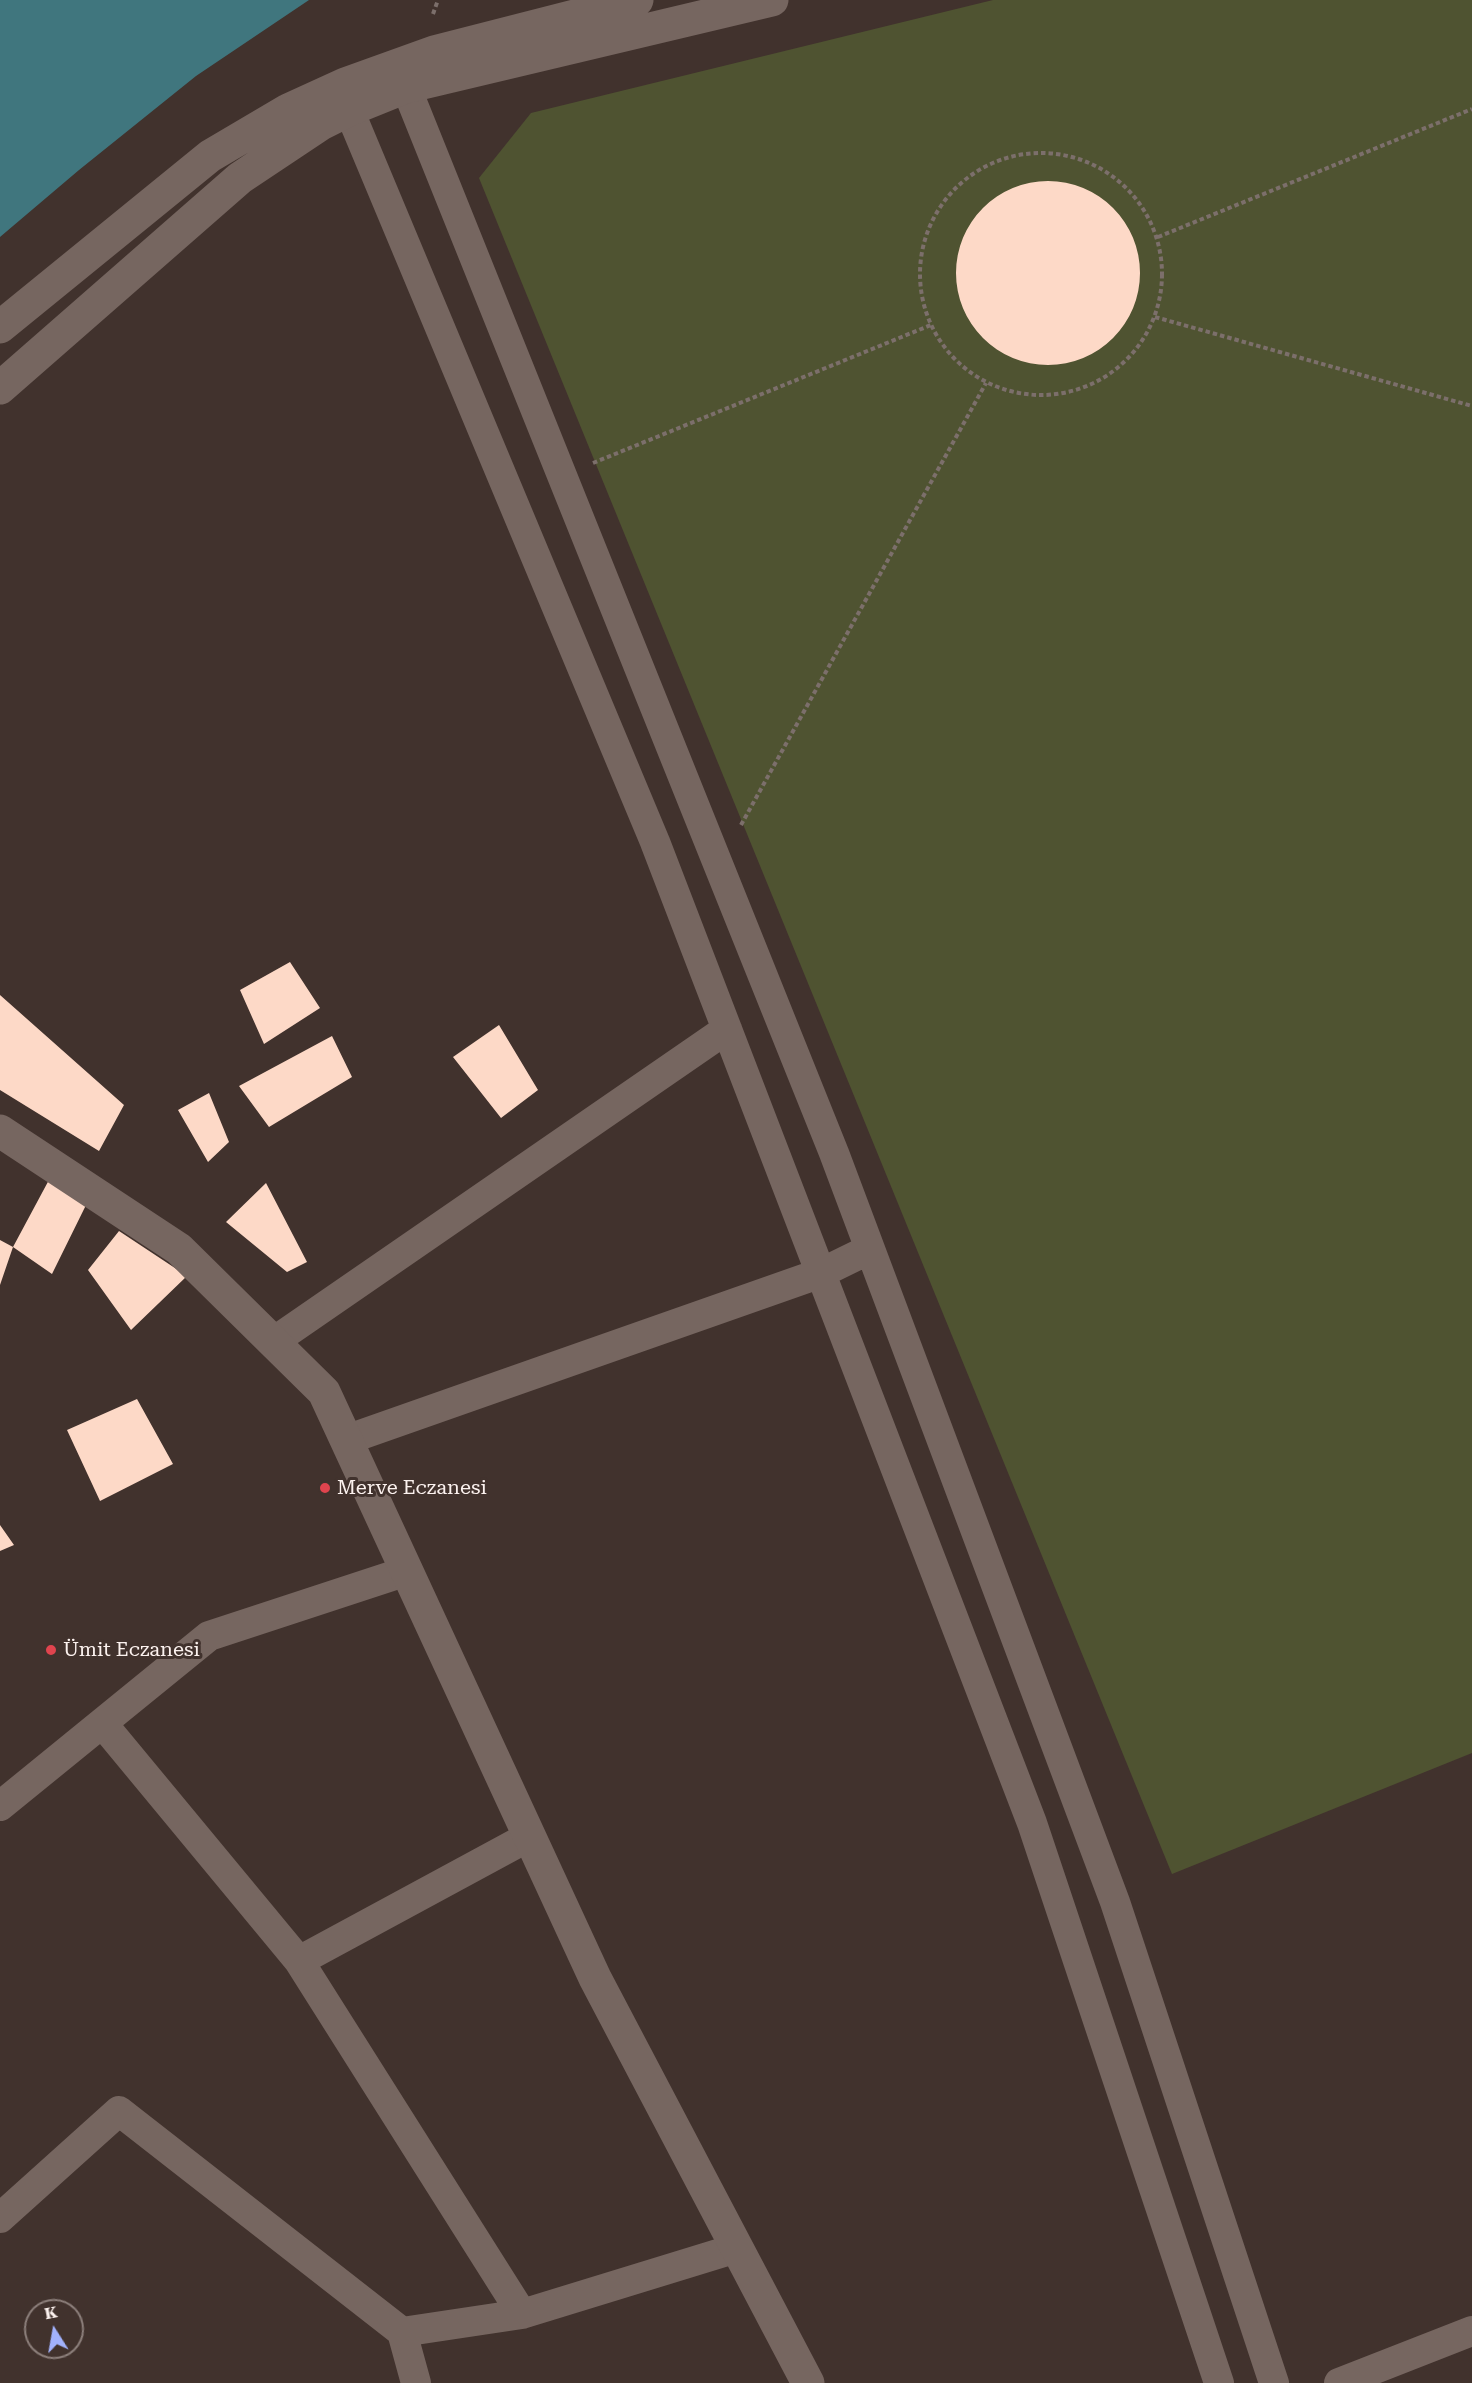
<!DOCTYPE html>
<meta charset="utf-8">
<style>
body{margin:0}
#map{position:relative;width:1472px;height:2383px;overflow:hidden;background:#41322d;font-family:"Roboto Serif",serif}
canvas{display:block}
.north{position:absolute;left:24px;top:2299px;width:60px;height:60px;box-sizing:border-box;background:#41322d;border:2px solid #8c7f7b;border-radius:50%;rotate:349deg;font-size:16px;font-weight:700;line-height:24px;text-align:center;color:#fcf2ef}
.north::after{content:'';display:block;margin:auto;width:21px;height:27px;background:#a2b2fd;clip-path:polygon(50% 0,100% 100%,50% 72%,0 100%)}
</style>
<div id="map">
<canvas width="1472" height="2383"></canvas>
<div class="north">K</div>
</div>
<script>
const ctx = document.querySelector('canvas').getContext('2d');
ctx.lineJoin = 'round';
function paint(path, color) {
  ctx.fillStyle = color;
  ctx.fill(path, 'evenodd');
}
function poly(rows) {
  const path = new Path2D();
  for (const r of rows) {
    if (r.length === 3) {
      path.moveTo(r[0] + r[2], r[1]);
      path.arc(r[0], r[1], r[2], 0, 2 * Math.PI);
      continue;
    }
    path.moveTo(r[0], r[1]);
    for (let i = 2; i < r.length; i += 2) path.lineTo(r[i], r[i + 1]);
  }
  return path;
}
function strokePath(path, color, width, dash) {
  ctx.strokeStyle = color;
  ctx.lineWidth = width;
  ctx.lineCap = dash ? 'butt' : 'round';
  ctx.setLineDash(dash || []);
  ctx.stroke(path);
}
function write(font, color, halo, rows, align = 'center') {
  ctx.font = font + ' "Roboto Serif",serif';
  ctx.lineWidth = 6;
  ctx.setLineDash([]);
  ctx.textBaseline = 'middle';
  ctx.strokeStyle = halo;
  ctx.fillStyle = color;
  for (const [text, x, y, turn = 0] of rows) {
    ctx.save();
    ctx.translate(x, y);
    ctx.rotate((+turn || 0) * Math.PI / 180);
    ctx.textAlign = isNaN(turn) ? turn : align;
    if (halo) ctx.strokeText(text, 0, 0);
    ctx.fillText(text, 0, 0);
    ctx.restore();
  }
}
paint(poly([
 [993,0,1472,0,1472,1753,1172,1874,479,178,531,113]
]), '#4f5331');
paint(poly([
 [0,0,309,0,196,76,79,170,0,237]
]), '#40767e');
paint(poly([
 [1048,273,92],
 [290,962,320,1008,264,1044,240,990],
 [0,995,124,1105,99,1151,0,1090],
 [499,1025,538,1090,501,1118,453,1057],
 [332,1036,352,1077,269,1127,239,1086],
 [209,1093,229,1142,208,1162,178,1110],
 [50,1178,88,1201,52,1274,13,1247],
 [266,1183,307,1262,287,1272,226,1222],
 [119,1231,187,1276,131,1330,88,1270],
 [0,1240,13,1247,0,1285],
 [137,1399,173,1464,100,1501,67,1430],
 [0,1525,14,1545,0,1551]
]), '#fdd9c7');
strokePath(poly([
 [433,14,438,0],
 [1041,274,121],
 [1158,237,1472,109],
 [1155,317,1472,406],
 [593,463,931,325],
 [741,825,986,383]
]), '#7c6f6b', 4, [4.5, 3]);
strokePath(poly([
 [406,87,834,1153,1115,1902,1274,2383],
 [349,110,655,842,1032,1823,1219,2383],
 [273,1342,727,1029],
 [346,1440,821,1273,870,1249],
 [102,1723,299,1961,530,1836],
 [0,1806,209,1636,407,1571],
 [299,1961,522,2314],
 [0,2218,119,2111,402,2332,416,2383],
 [402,2332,522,2314,737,2248],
 [1339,2383,1472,2331]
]), '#766660', 30);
strokePath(poly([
 [0,327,210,156,288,110,345,84,434,52,637,0],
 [0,388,240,178,321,124,349,110,406,87,772,0],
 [0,1131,179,1249,324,1392,595,1978,808,2383]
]), '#766660', 33);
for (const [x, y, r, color] of [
 [325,1488,6,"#e0444e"],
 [51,1650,6,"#e0444e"]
]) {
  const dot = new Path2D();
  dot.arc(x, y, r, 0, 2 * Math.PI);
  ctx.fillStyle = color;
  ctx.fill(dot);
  strokePath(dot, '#41322d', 2);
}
write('20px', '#fcf2ef', '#41322d', [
 ["Merve Eczanesi",337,1488],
 ["Ümit Eczanesi",63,1650]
], 'left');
</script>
